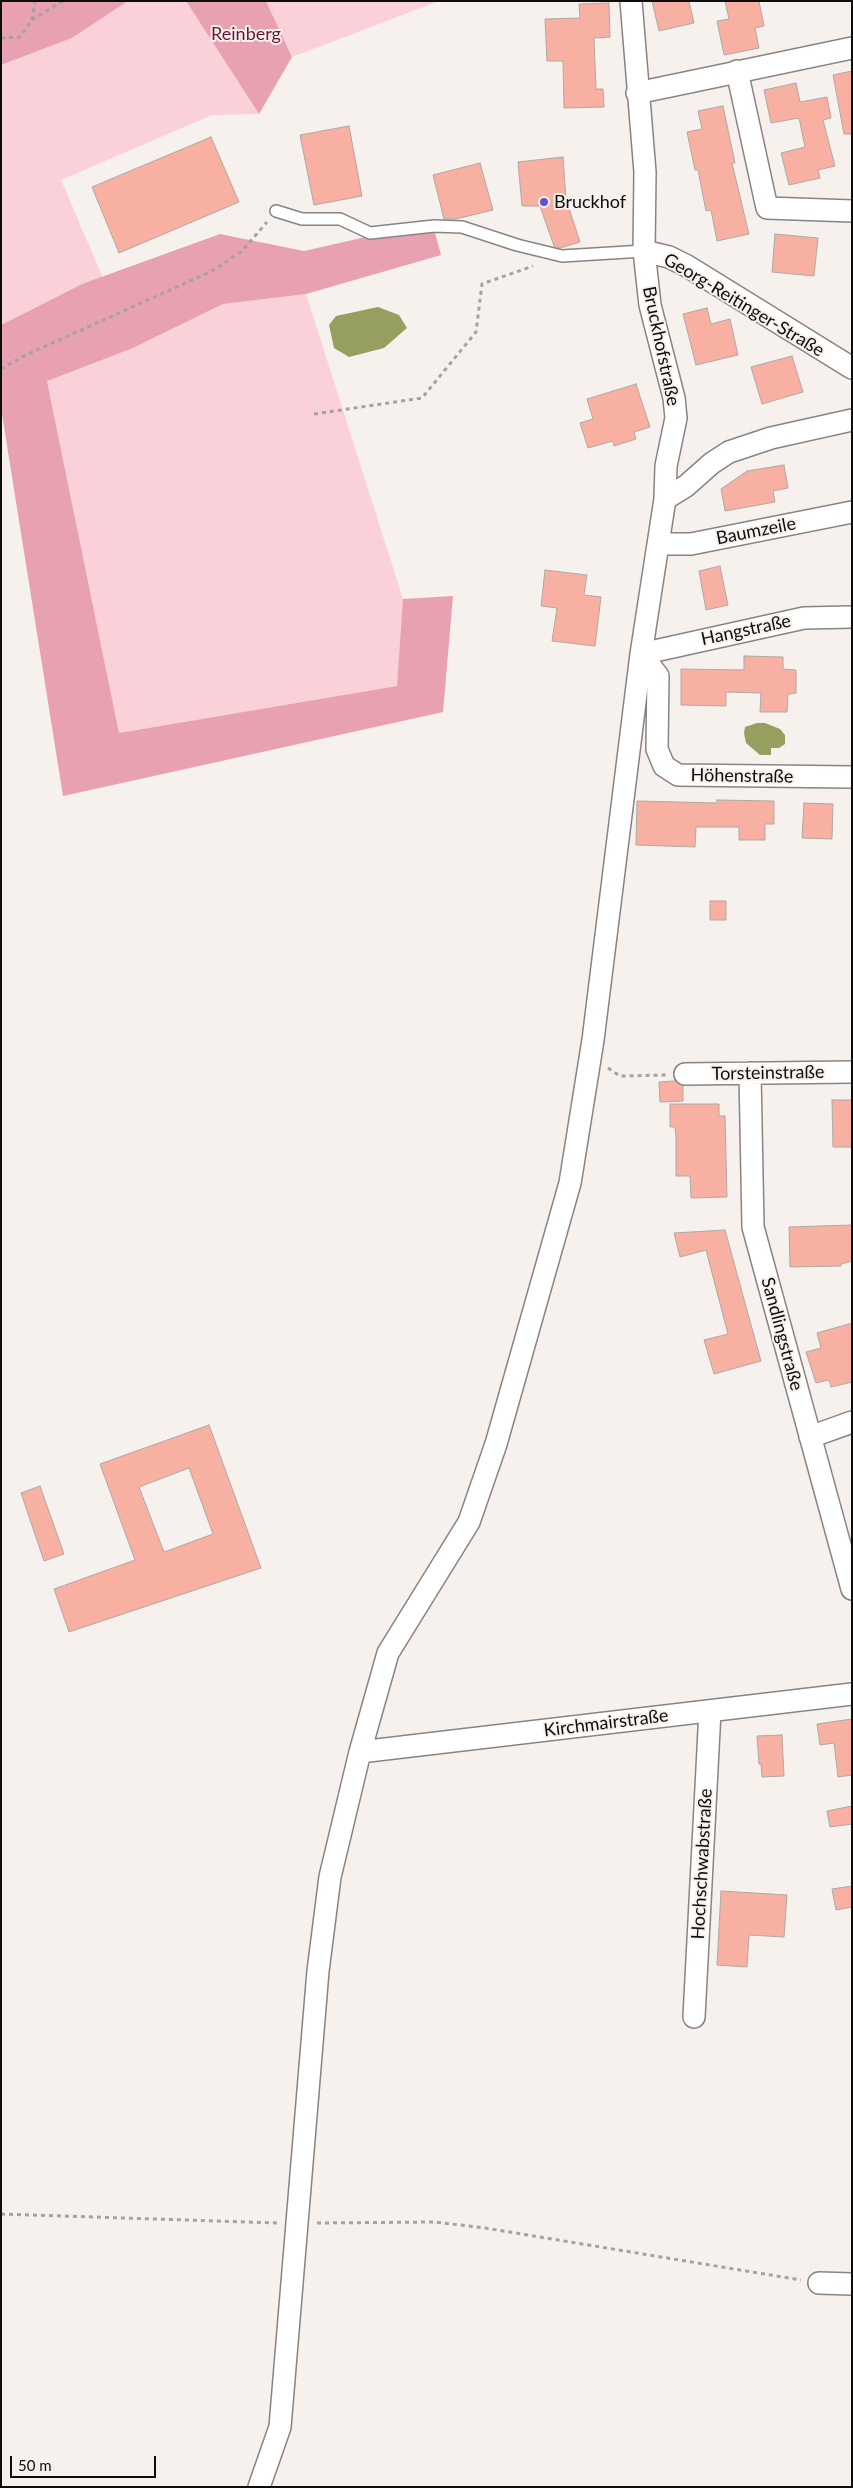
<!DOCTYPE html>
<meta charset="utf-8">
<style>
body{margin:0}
#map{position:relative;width:853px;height:2488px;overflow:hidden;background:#f6f1ed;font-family:Lato,sans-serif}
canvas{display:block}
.frame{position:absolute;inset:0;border:2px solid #0e0d0b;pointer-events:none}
.scale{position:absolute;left:10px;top:2456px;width:146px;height:22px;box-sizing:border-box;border:2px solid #0e0d0b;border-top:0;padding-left:6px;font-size:15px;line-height:18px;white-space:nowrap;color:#0e0d0b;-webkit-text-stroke:4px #f6f1ed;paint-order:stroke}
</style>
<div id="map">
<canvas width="853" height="2488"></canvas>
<div class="frame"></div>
<div class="scale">50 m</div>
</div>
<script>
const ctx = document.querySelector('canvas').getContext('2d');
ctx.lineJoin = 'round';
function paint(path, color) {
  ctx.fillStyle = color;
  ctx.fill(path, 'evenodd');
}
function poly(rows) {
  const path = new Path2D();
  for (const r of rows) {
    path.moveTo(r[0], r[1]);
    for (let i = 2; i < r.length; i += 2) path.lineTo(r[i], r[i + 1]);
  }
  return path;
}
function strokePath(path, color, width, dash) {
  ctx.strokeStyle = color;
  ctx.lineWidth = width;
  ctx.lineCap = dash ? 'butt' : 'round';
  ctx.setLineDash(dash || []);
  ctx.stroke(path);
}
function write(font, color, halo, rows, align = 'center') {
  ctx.font = font + ' Lato,sans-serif';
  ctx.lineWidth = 4;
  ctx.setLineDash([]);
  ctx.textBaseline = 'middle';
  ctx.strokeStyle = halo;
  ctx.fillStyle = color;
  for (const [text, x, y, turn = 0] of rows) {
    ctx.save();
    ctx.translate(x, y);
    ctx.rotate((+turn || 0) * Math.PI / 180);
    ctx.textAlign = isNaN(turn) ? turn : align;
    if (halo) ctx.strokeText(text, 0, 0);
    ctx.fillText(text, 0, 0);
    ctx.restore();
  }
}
paint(poly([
 [128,1,186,1,259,114,212,115,61,180,103,278,82,284,1,325,1,65,72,38],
 [266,1,439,1,292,57],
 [306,294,403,599,398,686,119,733,47,380,133,348,223,304]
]), '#fad0d9');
paint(poly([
 [1,1,128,1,72,38,1,65],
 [186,1,266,1,292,57,259,114],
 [432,222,441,255,306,294,223,304,133,348,47,381,119,733,397,686,403,599,453,596,443,712,63,796,1,408,1,325,82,284,220,234,304,251]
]), '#e8a1b1');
paint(poly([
 [378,307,399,315,407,328,384,348,349,357,334,348,329,325,336,316],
 [757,723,765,723,780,729,785,735,785,744,779,748,771,748,771,755,760,755,746,743,744,733,745,727]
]), '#969f5f');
const building = poly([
 [652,1,689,1,694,23,659,31,652,1],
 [725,1,759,1,764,26,755,28,759,48,724,55,717,21,729,19,725,1],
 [609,3,610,37,594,38,596,89,603,89,604,107,564,108,563,61,547,61,545,19,580,18,579,4,609,3],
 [852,71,852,134,844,134,833,75,852,71],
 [796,83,800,102,827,97,831,118,823,120,835,166,818,170,820,178,789,185,781,153,805,147,799,118,771,123,764,90,796,83],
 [723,106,735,163,732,163,749,234,717,241,711,210,706,211,698,170,695,170,687,132,702,129,698,111,723,106],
 [349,126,362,196,314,205,300,135,349,126],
 [211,137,239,202,119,253,92,187,211,137],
 [563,157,566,199,580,242,560,248,554,246,540,206,522,206,518,162,563,157],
 [480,163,493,210,456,219,444,219,433,175,480,163],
 [775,234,818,238,814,276,772,272,775,234],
 [707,308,711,324,730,319,738,355,696,365,683,314,707,308],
 [792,356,803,392,762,404,751,367,792,356],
 [636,384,650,427,634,432,636,439,614,446,613,441,588,448,580,423,593,419,587,399,636,384],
 [784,465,788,488,773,491,775,502,725,511,721,489,747,471,784,465],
 [720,566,728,605,706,610,699,571,720,566],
 [545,570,587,575,584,595,601,597,595,646,552,641,557,608,541,606,545,570],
 [744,656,783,657,783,669,796,670,796,693,788,694,787,712,760,712,761,693,726,692,726,706,681,705,681,669,744,670,744,656],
 [717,800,774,801,774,824,765,824,765,840,739,840,739,827,696,827,695,847,636,845,637,801,717,803,717,800],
 [804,803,833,804,832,839,802,838,804,803],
 [710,901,726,901,726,920,710,920,710,901],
 [675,1081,683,1086,683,1101,660,1102,659,1082,675,1081],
 [832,1100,852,1100,852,1147,833,1147,832,1100],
 [670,1104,719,1104,719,1116,725,1116,727,1197,691,1198,690,1176,676,1176,676,1136,675,1127,670,1127,670,1104],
 [852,1225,852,1261,841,1264,841,1266,790,1267,789,1227,852,1225],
 [725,1230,761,1361,714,1374,704,1340,728,1334,706,1250,680,1257,674,1233,725,1230],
 [852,1323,852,1382,831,1387,829,1380,816,1383,806,1352,821,1348,817,1333,852,1323],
 [209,1425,261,1568,69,1632,54,1589,135,1560,100,1464,209,1425],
 [189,1468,213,1534,164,1552,139,1487,189,1468],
 [40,1486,64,1554,44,1561,21,1493,40,1486],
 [852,1719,852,1775,838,1777,834,1743,820,1745,817,1724,852,1719],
 [782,1735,784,1776,762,1777,761,1764,759,1764,757,1736,782,1735],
 [852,1806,852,1824,830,1827,827,1811,852,1806],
 [852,1886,852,1907,836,1910,832,1889,852,1886],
 [721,1891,787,1895,784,1937,749,1935,747,1967,717,1965,721,1891]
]);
paint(building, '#f7b0a2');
strokePath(building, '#aea8a6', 1);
const lane = poly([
 [276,211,302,219,340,219,370,233,434,226,462,227,517,245,562,256,644,251]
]);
const street = poly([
 [631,1,645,172,644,251,669,257,687,266,852,368],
 [737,71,767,208,852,211],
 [637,93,852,48],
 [665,499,686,486,712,463,729,452,771,438,852,420],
 [659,544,691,544,852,512],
 [641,654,658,676,657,749,664,766,678,775,852,777],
 [641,654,804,618,852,617],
 [750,1073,753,1227,852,1589],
 [685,1074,852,1072],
 [810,1437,852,1422],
 [360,1752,852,1694],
 [694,2017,710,1711],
 [819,2283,852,2284],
 [259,2487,280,2427,318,1971,330,1877,360,1752,388,1653,469,1522,496,1444,570,1183,593,1040,641,654,665,499,666,466,676,418,674,398,650,305,644,251]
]);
strokePath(lane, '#898481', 14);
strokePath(street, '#898481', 24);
strokePath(poly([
 [32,20,63,1],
 [1,38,20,37,32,20,35,1],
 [1,369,26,355,212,271,241,252,267,222],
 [314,414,422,398,476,332,482,284,533,266],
 [608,1068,620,1076,667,1075],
 [1,2214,278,2223],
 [317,2223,435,2222,485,2228,801,2280]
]), '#a6a29f', 3, [4, 4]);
strokePath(lane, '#fff', 11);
strokePath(street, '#fff', 21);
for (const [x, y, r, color] of [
 [544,202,5,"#5d54cd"]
]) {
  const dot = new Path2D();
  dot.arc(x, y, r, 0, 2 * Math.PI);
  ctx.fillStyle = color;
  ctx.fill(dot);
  strokePath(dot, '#f6f1ed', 2);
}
write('18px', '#691734', '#f6f1ed', [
 ["Reinberg",246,34]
]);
write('18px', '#0e0d0b', '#f6f1ed', [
 ["Bruckhof",554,202]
], 'left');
write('18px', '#0e0d0b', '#f6f1ed', [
 ["Georg-Reitinger-Straße",744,305,31],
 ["Bruckhofstraße",661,346,78],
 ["Baumzeile",756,531,-11],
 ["Hangstraße",746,630,-12],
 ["Höhenstraße",742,776,1],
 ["Torsteinstraße",768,1073,-1],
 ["Sandlingstraße",782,1334,75],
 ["Kirchmairstraße",606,1723,-7],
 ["Hochschwabstraße",702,1864,-87]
]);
</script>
